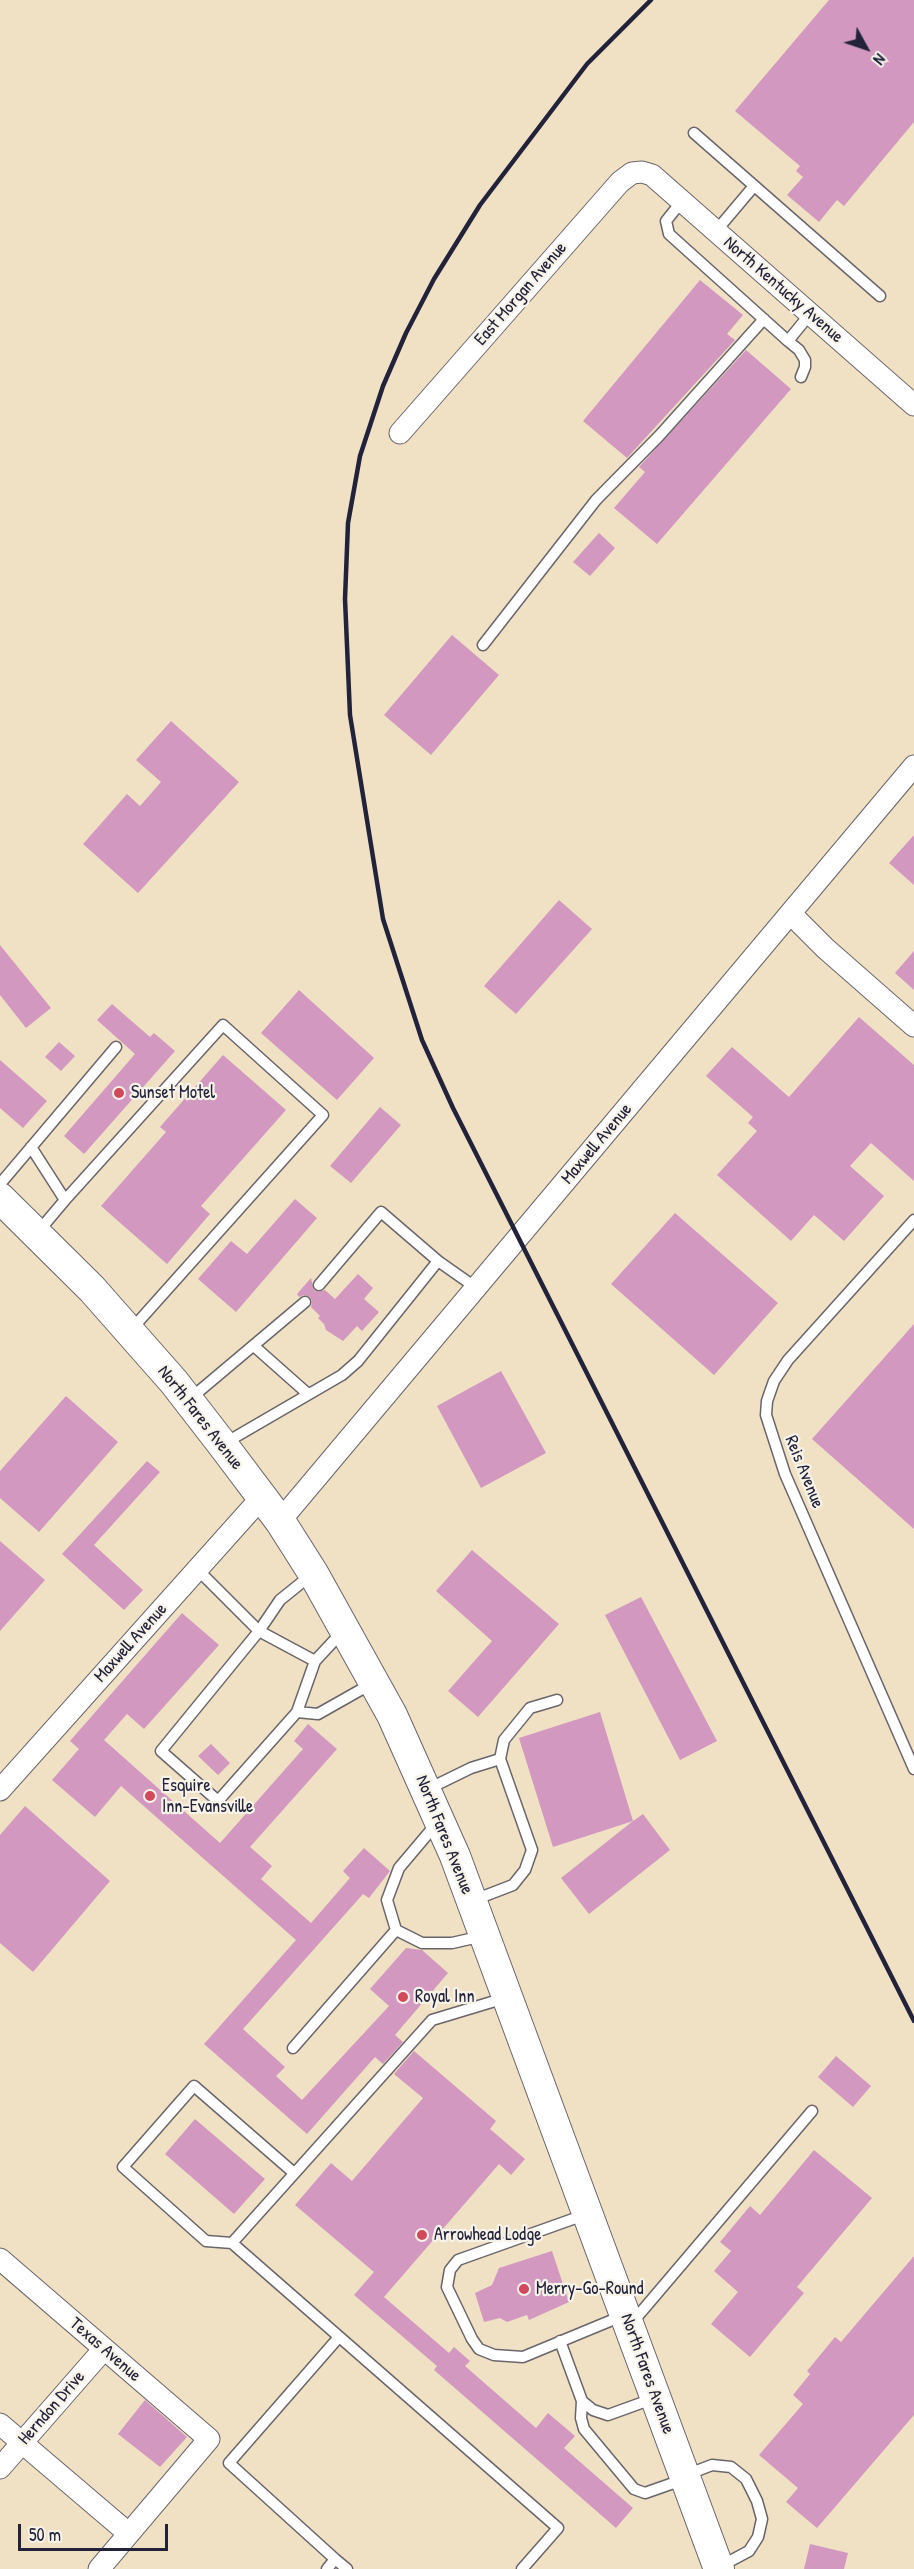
<!DOCTYPE html>
<style>
body{margin:0}
#map{position:relative;width:914px;height:2569px;overflow:hidden;background:#f0e1c4;font-family:"Patrick Hand",sans-serif}
canvas{display:block}
.north{position:absolute;left:836px;top:18px;width:60px;height:60px;-webkit-text-stroke:4px #f7f3e8;paint-order:stroke;rotate:130deg;font-size:16px;font-weight:700;line-height:24px;text-align:center;color:#22223b}
.north::after{content:'';display:block;margin:auto;width:21px;height:27px;background:#22223b;clip-path:polygon(50% 0,100% 100%,50% 72%,0 100%)}
.scale{position:absolute;left:18px;top:2524px;width:150px;height:27px;box-sizing:border-box;border:3px solid #22223b;border-top:0;padding-left:8px;font-size:18px;line-height:21px;white-space:nowrap;color:#22223b;-webkit-text-stroke:4px #f7f3e8;paint-order:stroke}
</style>
<div id="map">
<canvas width="914" height="2569"></canvas>
<div class="north">N</div>
<div class="scale">50 m</div>
</div>
<script>
const ctx = document.querySelector('canvas').getContext('2d');
ctx.lineJoin = 'round';
function paint(path, color) {
  ctx.fillStyle = color;
  ctx.fill(path, 'evenodd');
}
function poly(rows) {
  const path = new Path2D();
  for (const r of rows) {
    path.moveTo(r[0], r[1]);
    for (let i = 2; i < r.length; i += 2) path.lineTo(r[i], r[i + 1]);
  }
  return path;
}
function strokePath(path, color, width, dash) {
  ctx.strokeStyle = color;
  ctx.lineWidth = width;
  ctx.lineCap = dash ? 'butt' : 'round';
  ctx.setLineDash(dash || []);
  ctx.stroke(path);
}
function write(font, color, halo, rows, align = 'center') {
  ctx.font = font + ' "Patrick Hand",sans-serif';
  ctx.lineWidth = 4.5;
  ctx.setLineDash([]);
  ctx.textBaseline = 'middle';
  ctx.strokeStyle = halo;
  ctx.fillStyle = color;
  for (const [text, x, y, turn = 0] of rows) {
    ctx.save();
    ctx.translate(x, y);
    ctx.rotate((+turn || 0) * Math.PI / 180);
    ctx.textAlign = isNaN(turn) ? turn : align;
    if (halo) ctx.strokeText(text, 0, 0);
    ctx.fillText(text, 0, 0);
    ctx.restore();
  }
}
paint(poly([
 [829,0,914,0,914,122,844,206,837,200,819,222,787,195,803,177,796,171,800,166,735,111],
 [700,280,743,315,727,334,735,340,627,458,583,421],
 [746,350,791,389,657,544,614,508,645,472,639,467],
 [599,533,615,548,590,576,573,562],
 [452,635,499,675,431,755,384,715],
 [171,721,239,782,138,893,83,844,127,794,140,806,161,782,136,760],
 [914,835,914,885,889,863],
 [559,900,592,929,516,1014,484,986],
 [0,945,51,1008,26,1028,0,995],
 [914,951,914,990,895,973],
 [299,990,374,1058,337,1100,261,1033],
 [112,1004,150,1037,154,1033,175,1051,84,1154,64,1136,135,1054,97,1020],
 [859,1017,914,1065,914,1181,871,1143,850,1166,884,1196,844,1241,814,1215,791,1241,717,1175,757,1131,748,1123,753,1117,706,1076,732,1047,789,1097],
 [59,1042,75,1056,61,1071,45,1057],
 [223,1055,286,1110,201,1206,210,1214,167,1264,101,1206,166,1132,160,1127],
 [0,1060,47,1101,23,1128,0,1108],
 [380,1107,401,1125,351,1183,330,1166],
 [295,1199,317,1218,236,1312,198,1279,231,1241,247,1254],
 [675,1213,778,1303,714,1375,611,1284],
 [358,1274,373,1288,364,1299,379,1312,362,1331,357,1326,343,1341,326,1330,324,1324,318,1318,320,1316,311,1307,312,1301,310,1297,304,1295,299,1297,297,1294,311,1278,314,1290,318,1292,325,1290,335,1299],
 [914,1324,914,1529,812,1439],
 [501,1371,546,1453,481,1488,437,1406],
 [66,1396,118,1442,39,1532,0,1498,0,1471],
 [147,1461,160,1472,94,1545,143,1590,124,1610,62,1554],
 [0,1541,45,1580,0,1631],
 [472,1550,559,1624,478,1717,448,1691,492,1641,436,1591],
 [641,1597,717,1741,680,1760,605,1615],
 [182,1613,219,1645,144,1729,127,1714,104,1740,220,1843,303,1749,294,1741,308,1724,337,1749,250,1847,272,1866,261,1879,311,1923,350,1878,343,1871,364,1848,390,1871,369,1898,363,1894,243,2029,285,2067,276,2076,302,2100,389,2006,370,1989,406,1948,422,1950,448,1973,395,2035,403,2042,383,2064,375,2057,307,2134,204,2044,296,1940,121,1786,95,1817,52,1780,79,1749,70,1741],
 [600,1712,633,1821,643,1814,670,1850,589,1914,561,1878,633,1821,553,1847,519,1738],
 [211,1744,230,1763,218,1775,198,1756],
 [25,1806,110,1881,33,1972,0,1943,0,1835],
 [414,2051,496,2121,490,2129,525,2159,511,2175,499,2164,384,2297,449,2353,454,2347,470,2361,465,2366,536,2428,548,2413,575,2436,564,2448,633,2508,616,2528,434,2370,437,2366,354,2295,374,2272,295,2205,331,2163,352,2181,423,2098,394,2074],
 [836,2056,871,2086,853,2107,818,2077],
 [195,2119,265,2179,234,2214,165,2154],
 [814,2150,872,2198,797,2287,804,2293,750,2357,711,2324,738,2292,714,2271,731,2251,720,2242,750,2206,760,2215],
 [552,2251,569,2302,529,2320,527,2315,507,2322,500,2318,484,2322,475,2293,492,2285,499,2268],
 [914,2256,914,2415,817,2528,786,2502,798,2488,759,2455,803,2404,793,2395,810,2374,807,2371,835,2337,841,2342],
 [145,2400,187,2437,160,2467,118,2434],
 [810,2544,848,2553,844,2569,804,2569]
]), '#d298c0');
const lane = poly([
 [694,133,880,296],
 [682,201,666,221,669,234,788,341,810,314],
 [716,231,754,186],
 [788,341,799,350,805,360,805,367,801,377],
 [483,645,596,500,659,436,764,319],
 [31,1147,65,1200,38,1232],
 [0,1184,116,1047],
 [65,1200,223,1025,323,1115,130,1331],
 [914,1220,788,1360,774,1381,767,1401,766,1415,785,1474,914,1769],
 [438,1261,475,1287],
 [255,1347,308,1394],
 [191,1398,305,1302],
 [225,1443,342,1375,358,1361,438,1261,381,1212,319,1285],
 [197,1569,259,1631,161,1751,218,1801,297,1712,315,1661,342,1632],
 [311,1575,280,1600,259,1631,315,1661],
 [297,1712,318,1714,371,1684],
 [428,1789,471,1768,500,1759],
 [437,1823,399,1868,387,1900,396,1930,422,1943,452,1943,483,1936],
 [474,1900,513,1885,525,1870,532,1850,500,1759,504,1740,530,1708,557,1700],
 [505,1998,432,2020,232,2243,558,2528,522,2569],
 [293,2048,396,1930],
 [587,2214,458,2260,450,2270,447,2287,472,2339,479,2349,494,2355,523,2357,622,2316],
 [232,2243,206,2241,123,2167,194,2086,294,2173],
 [631,2324,812,2111],
 [560,2341,582,2401,593,2410,608,2415,655,2398],
 [582,2401,581,2418,584,2429,634,2489,645,2493,685,2479],
 [686,2475,712,2465,731,2467,746,2479,757,2501,762,2519,758,2537,749,2551,721,2566],
 [335,2559,229,2463,339,2337],
 [327,2569,335,2559,347,2569]
]);
const street = poly([
 [400,433,620,182,632,173,642,172,652,175,914,405],
 [791,914,825,948,914,1026],
 [280,1521,914,766],
 [0,1790,262,1497],
 [0,2259,209,2439,99,2569],
 [0,2424,128,2533],
 [0,2468,104,2349]
]);
const secondary = poly([
 [0,1198,92,1289,174,1382,222,1444,280,1521,313,1573,392,1715,455,1856,719,2569]
]);
strokePath(lane, '#6a656b', 13);
strokePath(street, '#6a656b', 23);
strokePath(secondary, '#6a656b', 32);
strokePath(lane, '#fff', 10);
strokePath(street, '#fff', 21);
strokePath(secondary, '#fff', 30);
strokePath(poly([
 [651,0,587,64,480,205,434,279,406,333,383,386,360,456,348,523,345,599,350,715,383,919,422,1040,453,1108,914,2021]
]), '#22223b', 4.5);
for (const [x, y, r, color] of [
 [119,1093,6,"#d1495b"],
 [150,1796,6,"#d1495b"],
 [403,1997,6,"#d1495b"],
 [422,2235,6,"#d1495b"],
 [524,2289,6,"#d1495b"]
]) {
  const dot = new Path2D();
  dot.arc(x, y, r, 0, 2 * Math.PI);
  ctx.fillStyle = color;
  ctx.fill(dot);
  strokePath(dot, '#f7f3e8', 2);
}
write('18px', '#22223b', '#f7f3e8', [
 ["North Kentucky Avenue",783,290,41],
 ["East Morgan Avenue",521,294,-49],
 ["Maxwell Avenue",597,1144,-50],
 ["North Fares Avenue",200,1418,52],
 ["Reis Avenue",804,1472,68],
 ["Maxwell Avenue",131,1643,-48],
 ["North Fares Avenue",444,1835,68],
 ["Texas Avenue",105,2350,41],
 ["North Fares Avenue",647,2374,70],
 ["Herndon Drive",52,2408,-49]
]);
write('18px', '#22223b', '#f7f3e8', [
 ["Sunset Motel",131,1093],
 ["Esquire",162,1786],
 ["Inn-Evansville",162,1807],
 ["Royal Inn",415,1997],
 ["Arrowhead Lodge",434,2235],
 ["Merry-Go-Round",536,2289]
], 'left');
</script>
